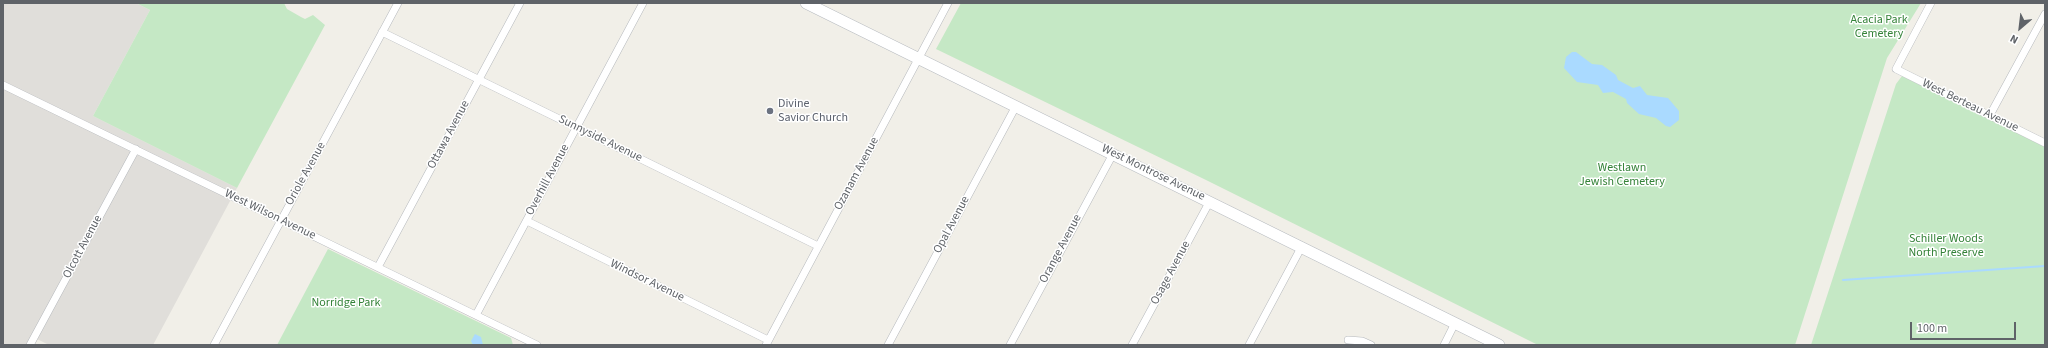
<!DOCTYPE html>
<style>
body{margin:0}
#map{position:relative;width:2048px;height:348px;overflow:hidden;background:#f1efe8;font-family:"Source Sans 3",sans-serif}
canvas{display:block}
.frame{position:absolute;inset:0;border:4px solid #5f6368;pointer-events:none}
.north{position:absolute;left:2000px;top:8px;width:40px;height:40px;-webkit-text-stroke:3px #fff;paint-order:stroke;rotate:208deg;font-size:11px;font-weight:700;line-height:16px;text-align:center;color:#5f6368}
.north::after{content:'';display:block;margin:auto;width:14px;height:18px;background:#5f6368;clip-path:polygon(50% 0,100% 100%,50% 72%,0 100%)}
.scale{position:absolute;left:1910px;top:322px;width:106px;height:18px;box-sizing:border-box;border:2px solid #5f6368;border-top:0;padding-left:5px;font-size:12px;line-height:14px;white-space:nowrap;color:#5f6368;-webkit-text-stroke:3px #fff;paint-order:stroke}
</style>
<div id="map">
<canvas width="2048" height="348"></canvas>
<div class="frame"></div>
<div class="north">N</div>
<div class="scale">100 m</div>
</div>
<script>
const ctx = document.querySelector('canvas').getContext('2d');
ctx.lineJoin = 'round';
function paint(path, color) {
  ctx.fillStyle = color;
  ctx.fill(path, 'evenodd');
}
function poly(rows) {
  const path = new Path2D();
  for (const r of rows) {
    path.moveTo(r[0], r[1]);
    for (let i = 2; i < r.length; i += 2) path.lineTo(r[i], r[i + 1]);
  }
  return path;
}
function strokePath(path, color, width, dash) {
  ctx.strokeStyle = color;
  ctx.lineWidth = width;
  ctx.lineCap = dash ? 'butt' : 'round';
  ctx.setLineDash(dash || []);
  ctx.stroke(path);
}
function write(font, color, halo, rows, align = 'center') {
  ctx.font = font + ' "Source Sans 3",sans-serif';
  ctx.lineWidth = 3;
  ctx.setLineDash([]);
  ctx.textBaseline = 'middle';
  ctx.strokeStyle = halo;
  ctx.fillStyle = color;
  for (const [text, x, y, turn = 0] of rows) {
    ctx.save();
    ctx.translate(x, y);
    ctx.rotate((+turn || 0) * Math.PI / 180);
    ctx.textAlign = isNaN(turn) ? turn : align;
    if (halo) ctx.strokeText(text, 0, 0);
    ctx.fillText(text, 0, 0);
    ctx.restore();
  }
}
paint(poly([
 [3,3,136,3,150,10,93,116,237,188,153,345,49,345,33,337,29,345,3,345]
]), '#e0deda');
paint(poly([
 [136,3,284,3,287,9,301,17,305,19,313,15,325,25,237,188,93,116,150,10],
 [961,3,1921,3,1887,58,1795,345,1538,345,1206,180,936,49],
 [1902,76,2045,147,2045,345,1811,345,1896,84],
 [328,249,511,338,513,345,277,345]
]), '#c5e8c5');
paint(poly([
 [1572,52,1576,52,1592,64,1602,65,1616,75,1618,80,1633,88,1640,86,1647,95,1668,98,1679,111,1679,120,1670,127,1666,126,1656,118,1639,114,1627,103,1626,99,1613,92,1603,93,1598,85,1577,82,1564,68,1566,57],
 [475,334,481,337,483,345,473,345,471,341]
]), '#aadaff');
strokePath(poly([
 [1843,280,2045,266]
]), '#aadaff', 2);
const street = poly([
 [1931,3,1896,69,2045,143],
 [382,32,818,246],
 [3,85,537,345],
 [1990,115,2045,14],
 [527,221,768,340],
 [378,267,520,3],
 [476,315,643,3],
 [1348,340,1362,341,1371,345],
 [30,345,136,149],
 [214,345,398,3],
 [766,345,948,3],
 [888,345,1016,106],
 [1010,345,1113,154],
 [1132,345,1210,201],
 [1249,345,1302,246],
 [1444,345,1455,323]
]);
const secondary = poly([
 [806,3,1499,345]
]);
strokePath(street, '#b5b8bc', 8);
strokePath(secondary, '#b6babf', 12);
strokePath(street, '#fff', 7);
strokePath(secondary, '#fff', 11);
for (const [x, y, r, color] of [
 [770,111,4,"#6b7280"]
]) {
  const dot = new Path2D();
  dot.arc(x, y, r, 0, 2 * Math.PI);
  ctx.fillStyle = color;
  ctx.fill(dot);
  strokePath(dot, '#fff', 1.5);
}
write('12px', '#348238', '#fff', [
 ["Acacia Park",1879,20],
 ["Cemetery",1879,34],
 ["Westlawn",1622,168],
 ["Jewish Cemetery",1622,182],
 ["Schiller Woods",1946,239],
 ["North Preserve",1946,253],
 ["Norridge Park",346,303]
]);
write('12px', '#5b616d', '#fff', [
 ["Divine",778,104],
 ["Savior Church",778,118]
], 'left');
write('12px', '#5f6368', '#fff', [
 ["West Berteau Avenue",1970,106,26],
 ["Ottawa Avenue",449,135,-62],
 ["Sunnyside Avenue",600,139,26],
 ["West Montrose Avenue",1153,173,26],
 ["Oriole Avenue",306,174,-61],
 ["Ozanam Avenue",857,174,-62],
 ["Overhill Avenue",548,180,-62],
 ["West Wilson Avenue",270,215,26],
 ["Opal Avenue",952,225,-62],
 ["Olcott Avenue",83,247,-62],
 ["Orange Avenue",1061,249,-62],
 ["Osage Avenue",1171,273,-62],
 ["Windsor Avenue",647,281,26]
]);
</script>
